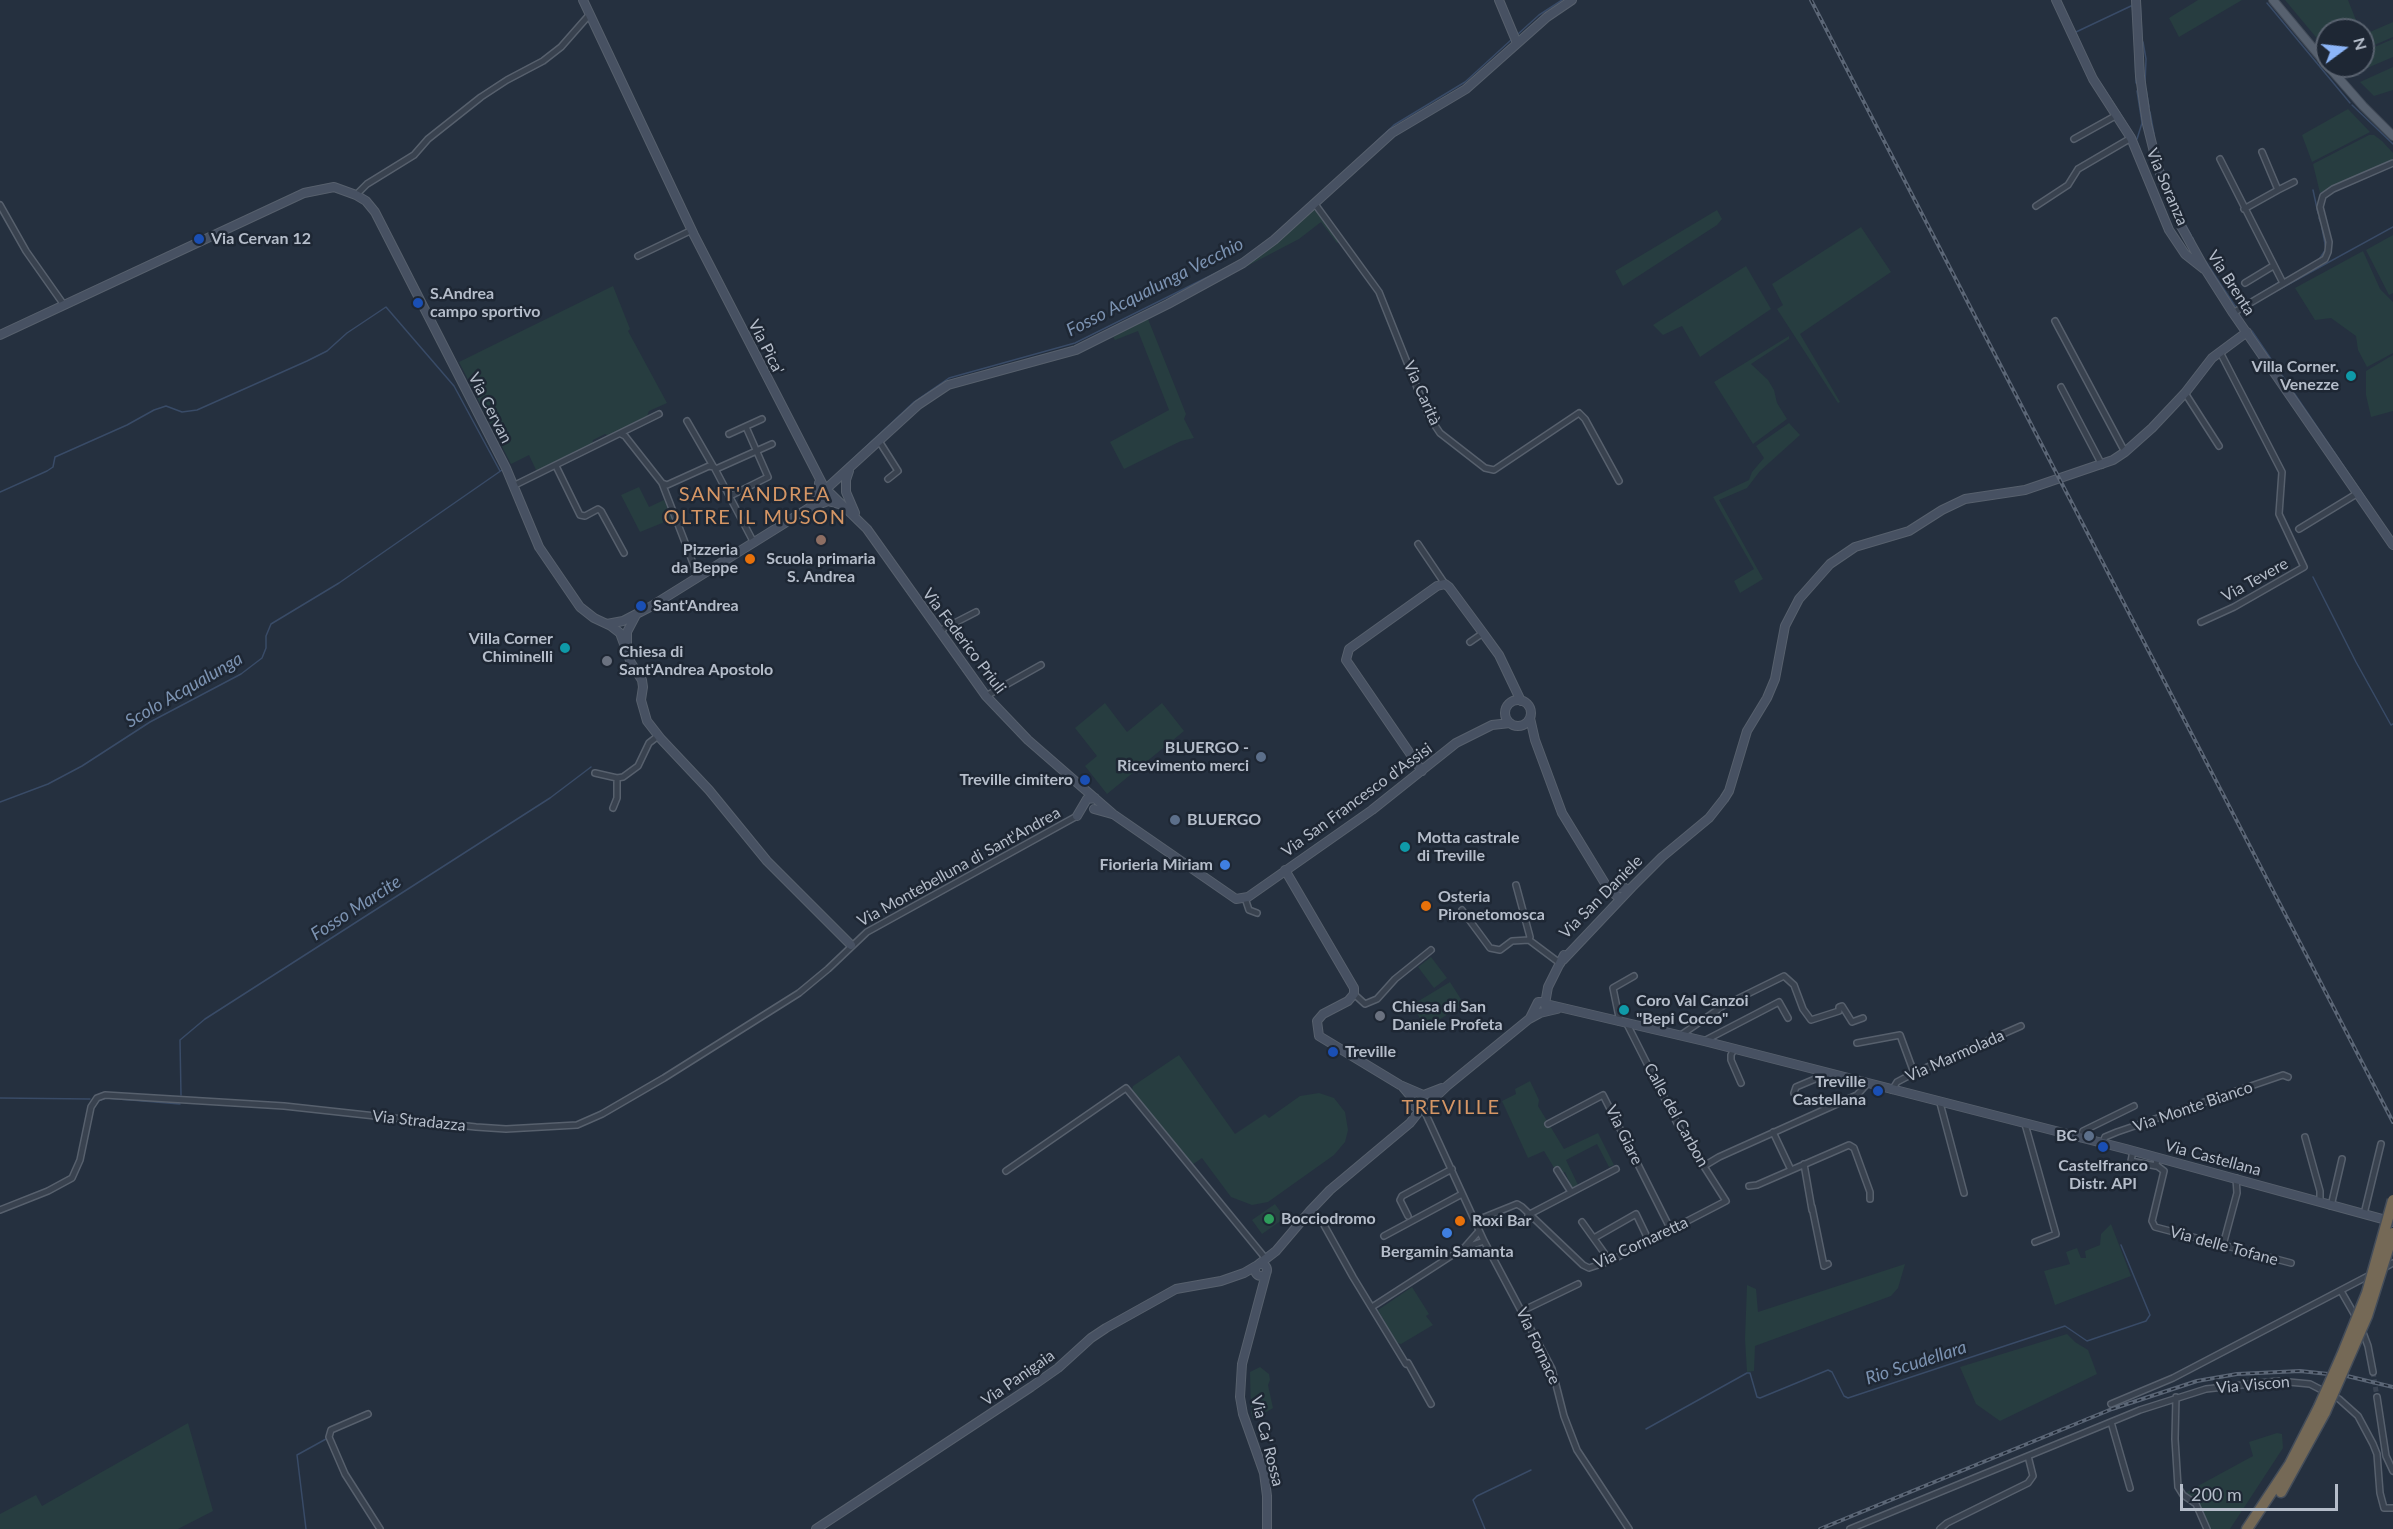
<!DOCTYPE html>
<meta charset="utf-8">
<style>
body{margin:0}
#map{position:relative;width:2393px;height:1529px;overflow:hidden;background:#25303f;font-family:Lato,sans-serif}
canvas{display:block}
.north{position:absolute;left:2315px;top:18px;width:60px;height:60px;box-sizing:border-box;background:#1e2734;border:2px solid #5a6370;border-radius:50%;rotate:75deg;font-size:16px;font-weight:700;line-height:24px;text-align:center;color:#b5bdca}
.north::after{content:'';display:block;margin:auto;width:21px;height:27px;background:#8cb5f8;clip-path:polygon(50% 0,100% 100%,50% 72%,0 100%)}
.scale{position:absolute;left:2180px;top:1484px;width:158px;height:27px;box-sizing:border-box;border:3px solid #b5bdca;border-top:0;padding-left:8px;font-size:18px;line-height:21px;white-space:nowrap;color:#b5bdca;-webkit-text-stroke:4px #1e2734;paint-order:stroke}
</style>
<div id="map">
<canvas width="2393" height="1529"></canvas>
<div class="north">N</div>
<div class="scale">200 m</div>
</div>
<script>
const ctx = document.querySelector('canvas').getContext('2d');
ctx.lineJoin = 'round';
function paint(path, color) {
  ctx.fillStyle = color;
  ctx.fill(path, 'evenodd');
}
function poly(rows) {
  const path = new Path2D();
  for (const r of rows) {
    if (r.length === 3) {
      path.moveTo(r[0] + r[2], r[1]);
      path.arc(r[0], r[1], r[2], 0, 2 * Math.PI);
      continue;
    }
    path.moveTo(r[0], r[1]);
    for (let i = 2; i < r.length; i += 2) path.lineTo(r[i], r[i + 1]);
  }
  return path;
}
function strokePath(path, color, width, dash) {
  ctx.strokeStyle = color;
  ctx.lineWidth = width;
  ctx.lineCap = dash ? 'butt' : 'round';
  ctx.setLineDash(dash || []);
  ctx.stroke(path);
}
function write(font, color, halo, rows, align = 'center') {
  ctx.font = font + ' Lato,sans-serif';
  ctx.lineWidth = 5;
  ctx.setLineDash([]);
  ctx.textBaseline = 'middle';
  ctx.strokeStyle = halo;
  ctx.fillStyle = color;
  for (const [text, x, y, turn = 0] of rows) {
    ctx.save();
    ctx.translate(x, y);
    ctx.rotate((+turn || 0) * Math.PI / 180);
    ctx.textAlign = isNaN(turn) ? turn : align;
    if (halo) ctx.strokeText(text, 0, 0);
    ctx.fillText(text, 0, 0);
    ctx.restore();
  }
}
paint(poly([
 [2198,0,2242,0,2179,37,2169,18],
 [2285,0,2348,0,2360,30,2327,30,2325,48],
 [2393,22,2393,37,2363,50,2363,35],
 [2393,39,2393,57,2353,74,2345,66,2363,66,2363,52],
 [2393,67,2393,90,2374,96,2360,82],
 [2348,109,2370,132,2312,162,2302,135],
 [2369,135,2374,135,2382,141,2393,153,2393,159,2320,193,2313,164],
 [1313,209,1319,212,1341,241,1337,243,1321,222,1299,239,1234,273,1270,249],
 [1717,210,1722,219,1717,225,1623,286,1615,271],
 [1861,227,1891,272,1800,334,1840,402,1838,403,1777,309,1783,305,1772,284],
 [2393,235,2393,293,2389,295,2366,250],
 [2363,251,2380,289,2393,302,2393,353,2367,367,2358,350,2356,336,2331,318,2315,320,2295,288],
 [1746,266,1771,309,1700,357,1682,326,1663,335,1653,325],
 [613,286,630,329,628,331,667,403,649,411,647,416,609,436,605,434,593,440,592,445,537,472,529,455,511,464,459,362],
 [1148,319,1186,414,1184,419,1194,438,1181,441,1124,469,1110,442,1169,410,1138,331,1115,340,1113,337],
 [1789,336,1789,339,1751,364,1768,380,1774,390,1777,403,1787,419,1753,444,1714,382],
 [2393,355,2393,411,2371,417,2366,395,2366,371],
 [1789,423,1800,435,1760,471,1747,488,1719,500,1763,579,1740,593,1734,581,1754,569,1713,497,1749,480,1752,472,1764,458,1756,446],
 [639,487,649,507,664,500,672,519,640,532,621,495],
 [1105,703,1127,732,1162,703,1184,731,1107,794,1085,766,1097,756,1075,728],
 [1431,957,1447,978,1434,988,1418,967],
 [1450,982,1464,1004,1426,1028,1412,1005],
 [1179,1055,1235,1134,1265,1114,1269,1118,1300,1096,1319,1093,1334,1098,1345,1112,1348,1130,1345,1142,1334,1155,1268,1202,1252,1205,1231,1197,1202,1158,1192,1165,1136,1099,1132,1090,1133,1086],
 [1530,1081,1539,1100,1538,1106,1564,1149,1598,1133,1614,1165,1609,1167,1597,1144,1566,1160,1578,1185,1572,1188,1565,1172,1561,1174,1556,1171,1544,1151,1528,1158,1502,1101,1516,1094,1515,1089],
 [1275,1204,1285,1218,1262,1234,1252,1220],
 [2111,1224,2131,1276,2055,1305,2044,1271,2070,1264,2066,1252,2077,1248,2081,1258,2086,1258,2085,1251,2100,1245,2101,1234],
 [1905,1264,1898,1288,1891,1296,1755,1346,1754,1371,1747,1372,1745,1339,1747,1285,1756,1289,1758,1312],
 [1412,1287,1429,1314,1426,1316,1433,1325,1401,1344,1397,1343,1378,1310],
 [2067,1334,2075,1342,2088,1350,2097,1374,2000,1421,1976,1404,1960,1367],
 [1260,1367,1269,1374,1270,1380,1268,1385,1273,1408,1253,1420,1251,1413,1250,1372],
 [188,1423,213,1511,178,1529,0,1529,0,1514,36,1495,42,1506],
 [2277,1433,2282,1434,2283,1448,2230,1529,2210,1529,2200,1506,2196,1500,2185,1493,2253,1456,2249,1442]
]), '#273d40');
strokePath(poly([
 [2132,0,2133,16],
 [2140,0,2142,37],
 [2061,2,2081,44],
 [2267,3,2350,103],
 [2134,27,2136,83],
 [2076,32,2131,6],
 [1518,34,1539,15,1562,0],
 [2143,42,2146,59,2145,84],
 [2099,81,2135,137,2146,165],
 [2146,89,2149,107],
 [2137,91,2142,123,2137,139],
 [2352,105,2393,144],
 [2150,112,2154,134],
 [2158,152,2161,162],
 [1343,173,1394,125,1465,82,1511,40],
 [2313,190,2318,213],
 [2178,209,2181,214],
 [2182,218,2191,235],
 [2319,218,2321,223],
 [2193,238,2195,246],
 [2320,258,2326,249,2322,228],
 [2206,262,2235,306,2238,306],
 [2278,290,2393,227],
 [2258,295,2278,283],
 [2252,331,2389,533],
 [843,468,914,402,949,378,1075,343,1236,263],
 [0,492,47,471,53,467,55,457,127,425,154,410,166,406,182,412,197,410,307,361,327,351,347,333,386,307,454,386,500,471],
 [2313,577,2356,662,2391,725,2393,724],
 [0,802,48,784,82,766,150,722,241,674,262,658,266,648,266,636,271,624,339,583,502,470],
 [181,1095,180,1040,205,1019,550,798,591,767],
 [0,1098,90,1099],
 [98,1101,106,1098,180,1104],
 [1646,1429,1747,1373,1750,1373,1757,1397,1760,1398,1828,1370,1832,1372,1844,1396,1848,1398,2065,1326,2087,1341,2146,1321,2150,1315,2121,1245],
 [306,1529,297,1455,326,1439],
 [1485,1529,1473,1500,1477,1496,1531,1470]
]), '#394b67', 1.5);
strokePath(poly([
 [2373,1372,2377,1397]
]), '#3b4554', 5, [5, 2.5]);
const street = poly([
 [2074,139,2117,115],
 [2220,159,2283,283],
 [2278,190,2294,182],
 [356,195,367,184,414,155,428,139,481,97,507,80,543,61,561,47,590,14],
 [1315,204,1379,292,1428,415,1440,433,1485,468,1494,470,1579,413,1585,419,1619,481],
 [0,205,26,251,64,305],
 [2036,206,2068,185,2078,169,2131,138],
 [2244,209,2278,190,2262,152],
 [638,256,692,230],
 [2245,283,2273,266],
 [2233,313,2325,259,2328,252,2329,242,2320,207,2323,196,2333,189,2393,163],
 [2055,321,2125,452],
 [2061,387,2102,465],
 [2185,393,2219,446],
 [687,421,713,466],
 [621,434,625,436,662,483,698,576],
 [729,434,762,419],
 [879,441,898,471,888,479],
 [556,466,580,515,585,516,598,509,601,511,624,553],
 [716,469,772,444],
 [662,483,667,485,709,466,714,467,754,543],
 [513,486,659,414],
 [730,496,768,477,746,427],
 [2299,529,2358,493],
 [1418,544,1445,584],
 [2201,622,2234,607,2304,567,2279,514,2282,472,2220,352],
 [939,631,976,612],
 [1470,642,1483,633],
 [986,696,1041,665],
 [595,773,617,778,623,777,638,766,649,743,658,736],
 [613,808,617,798,617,778],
 [1516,885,1530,937,1529,940],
 [1245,898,1249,910,1257,913],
 [1462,910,1490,948,1500,950,1512,941,1529,940,1561,964],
 [1354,994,1365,1004,1377,999,1395,979,1431,950],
 [1620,1022,1613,988,1634,976],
 [1681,1035,1723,1006,1784,976,1794,985,1803,1009,1811,1020,1839,1011,1839,1007,1842,1006,1852,1022,1863,1018],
 [1704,1041,1779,1002,1788,1018],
 [1857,1043,1900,1035,1914,1073],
 [1734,1049,1731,1055,1731,1060,1741,1083],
 [1892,1090,1897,1082,1914,1073,2021,1026],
 [1794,1093,1796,1087,1827,1074],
 [1940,1103,1964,1193],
 [1423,1108,1484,1241,1552,1369,1564,1416,1577,1450,1629,1529],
 [1548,1124,1603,1095,1671,1230],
 [2025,1124,2056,1234,2035,1242],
 [1773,1132,1791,1170],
 [2305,1137,2320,1191,2320,1202],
 [2080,1138,2083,1131,2134,1106],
 [2102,1144,2105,1137,2117,1132,2283,1075,2288,1077],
 [2133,1151,2131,1161,2156,1166],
 [2157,1158,2156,1165,2164,1171,2152,1221,2155,1227,2291,1263],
 [1804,1164,1812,1210],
 [1704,1166,1719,1157,1857,1095,1867,1084],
 [1557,1170,1571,1192],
 [1006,1171,1126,1088,1266,1259],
 [1749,1186,1757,1185,1849,1145,1854,1148,1870,1192,1870,1199],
 [2331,1206,2342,1159],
 [1812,1207,1824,1266,1828,1264],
 [0,1210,48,1191,72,1178,80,1160,91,1107,97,1098,105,1095,284,1106,476,1127,506,1129,577,1125,602,1114,664,1078,799,993,828,969,867,932,1077,816],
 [2364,1214,2381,1144],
 [1528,1215,1616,1169],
 [1408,1216,1400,1200,1402,1196,1452,1169],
 [1475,1221,1517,1204,1522,1207,1583,1265,1589,1268,1610,1261,1726,1201,1679,1127,1627,1024],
 [1582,1222,1610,1261],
 [1324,1225,1353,1277,1406,1364,1408,1363,1431,1404],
 [1384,1236,1462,1194],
 [1594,1238,1636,1214,1649,1241],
 [2223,1245,2237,1193,2236,1178],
 [1467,1247,1484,1241],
 [2384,1268,2393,1263],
 [2341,1291,2357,1319],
 [1372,1307,1465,1247,1479,1231],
 [1522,1311,1578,1284],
 [2362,1330,2368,1346,2373,1372],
 [2176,1397,2175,1439,2178,1487,2183,1495,2196,1504,2207,1529],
 [2377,1397,2386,1456,2393,1471],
 [2111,1404,2173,1378,2370,1275],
 [368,1414,331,1430,329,1437,345,1474,380,1529],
 [2111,1422,2130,1488],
 [1850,1529,2140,1410,2206,1389,2278,1381,2310,1384,2339,1399,2358,1416,2373,1444,2377,1454,2380,1493,2384,1508,2393,1508],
 [1940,1529,1947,1523,2028,1483,2033,1476,2028,1456]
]);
const secondary = poly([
 [583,0,694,235,825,489],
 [1499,0,1517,43],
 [2056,0,2093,79,2131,138,2169,230,2185,254,2204,269],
 [2136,0,2140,76,2147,124,2158,168,2181,226,2205,269,2233,313,2393,545],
 [0,335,304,193,334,187,356,195,366,201,375,212,506,468,539,547,580,607,594,618,611,626,620,633,631,663,642,680,643,687,641,700,647,721,661,739,709,790,767,861,851,945],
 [849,471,846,480,846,492,855,513],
 [826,489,918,405,948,385,1076,350,1168,304,1243,263,1274,240,1392,133,1466,89,1547,17,1572,0],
 [830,493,867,529,986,696,1028,740,1113,814,1236,899,1248,897,1372,810,1456,743,1492,725,1510,723],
 [810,507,819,496,819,483],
 [607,624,623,621,650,607,809,508,828,501,842,505],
 [627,644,627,632,636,615],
 [1518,713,13],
 [1530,718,1535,740,1562,813,1609,890,1617,896],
 [1422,771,1346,660,1349,649,1437,586,1445,584,1449,587,1483,633,1499,655,1521,701],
 [1094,809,1112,814],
 [1077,816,1087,799,1095,798],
 [1285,870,1354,988,1354,994,1348,1001,1323,1014,1317,1021,1319,1036,1400,1085,1421,1094],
 [1612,888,1625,888],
 [1563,960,1632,887,1662,857,1709,818,1724,799,1729,791,1747,731,1767,698,1775,679,1785,626,1799,599,1830,564,1855,547,1909,531,1942,510,1965,499,2025,490,2113,460,2125,452,2152,428,2185,393,2212,358,2247,332],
 [1545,1004,1548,987,1564,955],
 [1546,1004,1704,1041,2126,1149,2393,1222],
 [1530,1018,1538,1002,1544,1002,1546,1008],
 [1402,1086,1413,1099],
 [1424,1095,1442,1088],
 [1414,1106,1419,1109,1425,1107,1447,1086,1529,1019,1540,1013,1557,1009],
 [1261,1270,6],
 [1259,1264,1276,1251,1310,1211,1330,1190,1410,1123,1421,1109],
 [1266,1274,1242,1364,1240,1397,1243,1414,1264,1473,1267,1496,1267,1529],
 [816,1529,1031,1387,1058,1368,1091,1338,1106,1328,1176,1289,1221,1281,1244,1273,1256,1266]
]);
const primary = poly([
 [2273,0,2327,65],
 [2328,66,2363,106,2393,136]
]);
const highway = poly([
 [2281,1492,2325,1412],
 [2247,1529,2290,1464,2319,1407]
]);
strokePath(street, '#57606d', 8);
strokePath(secondary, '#57606d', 10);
strokePath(primary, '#424b58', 10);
strokePath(highway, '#444d5a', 13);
strokePath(street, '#39424f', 5);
strokePath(secondary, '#475162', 8);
strokePath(primary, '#57616f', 8);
strokePath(highway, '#756956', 10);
const rail = poly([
 [1811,0,2393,1122],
 [1820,1529,2112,1409,2197,1381,2237,1374,2300,1371,2347,1376,2393,1387]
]);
strokePath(rail, '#5b6676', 4);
strokePath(rail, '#1e2734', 1.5, [4.5]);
const highwayBridge = poly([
 [2319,1407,2342,1355,2367,1293,2393,1200],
 [2325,1412,2367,1316,2393,1233]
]);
strokePath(highwayBridge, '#444d5a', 13, []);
strokePath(highwayBridge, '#756956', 10);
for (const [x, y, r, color] of [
 [199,239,6,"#1a4fb4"],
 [418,303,6,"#1a4fb4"],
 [2351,376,6,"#0f9aa8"],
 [821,540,6,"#8d6e63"],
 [750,559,6,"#e8710a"],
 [641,606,6,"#1a4fb4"],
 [565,648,6,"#0f9aa8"],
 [607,661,6,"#6b7280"],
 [1261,757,6,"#5c6f8a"],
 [1085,780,6,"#1a4fb4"],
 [1175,820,6,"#5c6f8a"],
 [1405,847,6,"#0f9aa8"],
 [1225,865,6,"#3f7fe0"],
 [1426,906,6,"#e8710a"],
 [1624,1010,6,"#0f9aa8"],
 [1380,1016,6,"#6b7280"],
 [1333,1052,6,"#1a4fb4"],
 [1878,1091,6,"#1a4fb4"],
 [2089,1136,6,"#5c6f8a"],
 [2103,1147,6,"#1a4fb4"],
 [1269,1219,6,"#2e9e5b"],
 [1460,1221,6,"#e8710a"],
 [1447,1233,6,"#3f7fe0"]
]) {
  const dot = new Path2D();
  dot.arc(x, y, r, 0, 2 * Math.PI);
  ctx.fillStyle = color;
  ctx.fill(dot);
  strokePath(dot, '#1e2734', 2);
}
write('16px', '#b5bdca', '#1e2734', [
 ["Via Soranza",2167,187,67],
 ["Via Brenta",2231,283,57],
 ["Via Pica'",766,347,63],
 ["Via Carità",1422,393,66],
 ["Via Cervan",490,408,63],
 ["Via Tevere",2255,580,-29],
 ["Via Federico Priuli",964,641,53],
 ["Via San Francesco d'Assisi",1357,800,-36],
 ["Via Montebelluna di Sant'Andrea",959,867,-29],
 ["Via San Daniele",1601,897,-45],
 ["Via Marmolada",1955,1056,-24],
 ["Via Monte Bianco",2193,1107,-19],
 ["Calle del Carbon",1676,1115,61],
 ["Via Stradazza",419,1121,6],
 ["Via Giare",1624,1135,64],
 ["Via Castellana",2213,1158,15],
 ["Via Cornaretta",1641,1243,-25],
 ["Via delle Tofane",2224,1246,15],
 ["Via Fornace",1538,1346,65],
 ["Via Panigaia",1018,1378,-35],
 ["Via Viscon",2253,1385,-5],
 ["Via Ca' Rossa",1267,1441,76]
]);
write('bold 16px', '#b5bdca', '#1e2734', [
 ["Via Cervan 12",211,239],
 ["S.Andrea",430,294],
 ["campo sportivo",430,312],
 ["Villa Corner.",2339,367,"right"],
 ["Venezze",2339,385,"right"],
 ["Pizzeria",738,550,"right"],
 ["da Beppe",738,568,"right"],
 ["Scuola primaria",821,559,"center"],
 ["S. Andrea",821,577,"center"],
 ["Sant'Andrea",653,606],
 ["Villa Corner",553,639,"right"],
 ["Chiminelli",553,657,"right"],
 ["Chiesa di",619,652],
 ["Sant'Andrea Apostolo",619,670],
 ["BLUERGO -",1249,748,"right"],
 ["Ricevimento merci",1249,766,"right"],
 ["Treville cimitero",1073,780,"right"],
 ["BLUERGO",1187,820],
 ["Motta castrale",1417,838],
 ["di Treville",1417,856],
 ["Fiorieria Miriam",1213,865,"right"],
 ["Osteria",1438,897],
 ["Pironetomosca",1438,915],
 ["Coro Val Canzoi",1636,1001],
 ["\"Bepi Cocco\"",1636,1019],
 ["Chiesa di San",1392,1007],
 ["Daniele Profeta",1392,1025],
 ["Treville",1345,1052],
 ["Treville",1866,1082,"right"],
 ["Castellana",1866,1100,"right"],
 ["BC",2077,1136,"right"],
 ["Castelfranco",2103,1166,"center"],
 ["Distr. API",2103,1184,"center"],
 ["Bocciodromo",1281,1219],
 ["Roxi Bar",1472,1221],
 ["Bergamin Samanta",1447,1252,"center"]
], 'left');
write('italic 18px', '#7c93b2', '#1e2734', [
 ["Fosso Acqualunga Vecchio",1155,287,-27],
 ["Scolo Acqualunga",184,690,-30],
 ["Fosso Marcite",356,908,-33],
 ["Rio Scudellara",1916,1363,-18]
]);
ctx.letterSpacing = '1.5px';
write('20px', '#d59665', '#1e2734', [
 ["SANT'ANDREA",755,495],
 ["OLTRE IL MUSON",755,518],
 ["TREVILLE",1451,1108]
]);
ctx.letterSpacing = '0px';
</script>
